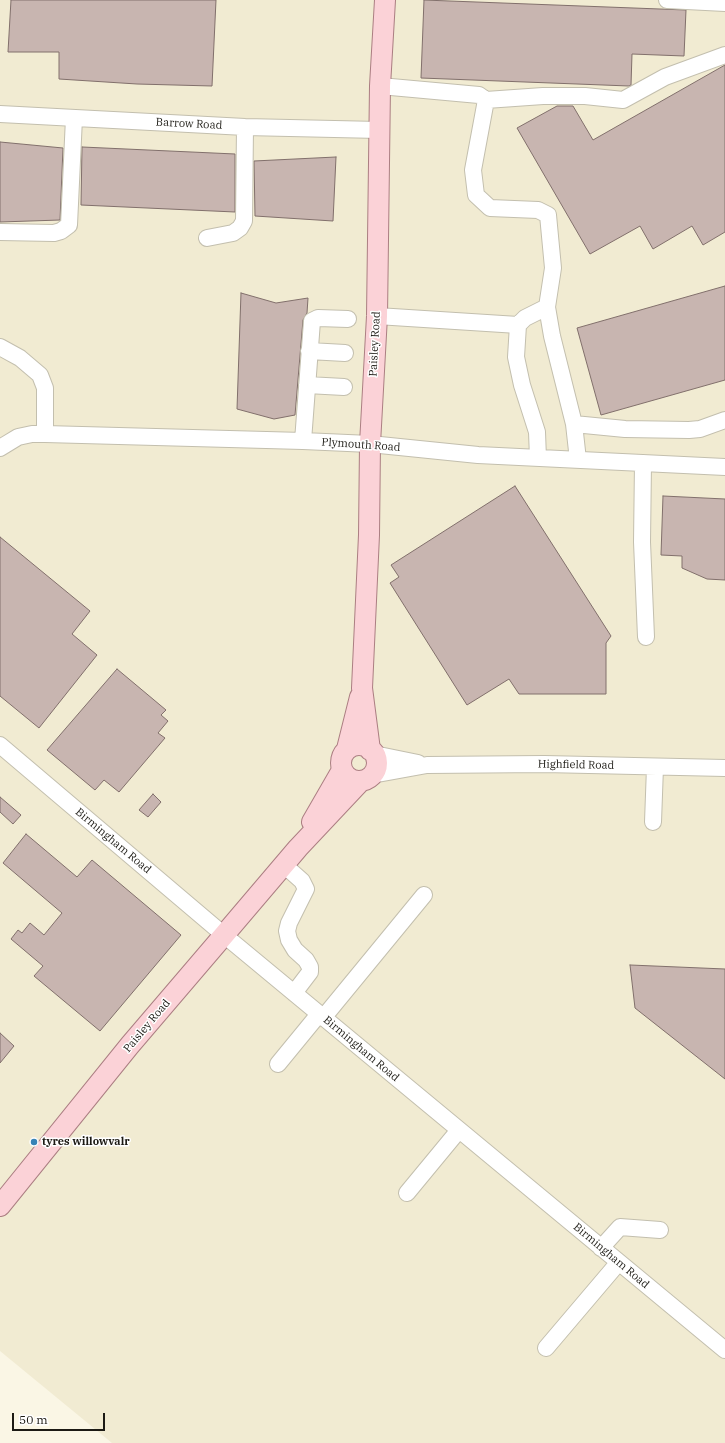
<!DOCTYPE html>
<style>
body{margin:0}
#map{position:relative;width:725px;height:1443px;overflow:hidden;background:#faf6e5;font-family:"IBM Plex Serif",serif}
canvas{display:block}
.scale{position:absolute;left:12px;top:1413px;width:93px;height:18px;box-sizing:border-box;border:2px solid #1c1a14;border-top:0;padding-left:5px;font-size:12px;line-height:14px;white-space:nowrap;color:#1c1a14;-webkit-text-stroke:3px #fff;paint-order:stroke}
</style>
<div id="map">
<canvas width="725" height="1443"></canvas>
<div class="scale">50 m</div>
</div>
<script>
const ctx = document.querySelector('canvas').getContext('2d');
ctx.lineJoin = 'round';
function paint(path, color) {
  ctx.fillStyle = color;
  ctx.fill(path, 'evenodd');
}
function poly(rows) {
  const path = new Path2D();
  for (const r of rows) {
    if (r.length === 3) {
      path.moveTo(r[0] + r[2], r[1]);
      path.arc(r[0], r[1], r[2], 0, 2 * Math.PI);
      continue;
    }
    path.moveTo(r[0], r[1]);
    for (let i = 2; i < r.length; i += 2) path.lineTo(r[i], r[i + 1]);
  }
  return path;
}
function strokePath(path, color, width, dash) {
  ctx.strokeStyle = color;
  ctx.lineWidth = width;
  ctx.lineCap = dash ? 'butt' : 'round';
  ctx.setLineDash(dash || []);
  ctx.stroke(path);
}
function write(font, color, halo, rows, align = 'center') {
  ctx.font = font + ' "IBM Plex Serif",serif';
  ctx.lineWidth = 3;
  ctx.setLineDash([]);
  ctx.textBaseline = 'middle';
  ctx.strokeStyle = halo;
  ctx.fillStyle = color;
  for (const [text, x, y, turn = 0] of rows) {
    ctx.save();
    ctx.translate(x, y);
    ctx.rotate((+turn || 0) * Math.PI / 180);
    ctx.textAlign = isNaN(turn) ? turn : align;
    if (halo) ctx.strokeText(text, 0, 0);
    ctx.fillText(text, 0, 0);
    ctx.restore();
  }
}
paint(poly([
 [0,0,725,0,725,1443,112,1443,0,1351]
]), '#f1ebd2');
const building = poly([
 [11,0,216,0,212,86,137,84,59,79,59,52,8,52,11,0],
 [424,0,686,10,684,56,632,54,631,85,629,86,421,78,424,0],
 [725,65,725,232,703,245,692,226,653,249,640,226,590,254,517,128,557,106,573,106,593,140,725,65],
 [0,142,63,148,60,220,0,222,0,142],
 [82,147,235,154,235,212,81,205,82,147],
 [336,157,333,221,255,216,254,161,336,157],
 [725,286,725,380,601,415,577,328,725,286],
 [241,293,276,303,308,298,307,313,303,320,295,415,274,419,237,409,241,293],
 [515,486,611,636,606,643,606,694,519,694,509,679,467,705,390,583,399,577,391,565,515,486],
 [663,496,725,499,725,580,707,579,682,568,682,556,661,555,663,496],
 [0,537,90,611,72,634,97,655,39,728,0,696,0,537],
 [117,669,166,710,161,715,168,721,158,733,165,738,119,792,104,780,95,790,47,750,117,669],
 [153,794,161,802,148,817,139,810,153,794],
 [0,797,21,815,13,824,0,812,0,797],
 [26,834,77,877,92,860,181,935,100,1031,34,976,43,966,11,939,18,930,22,933,30,923,44,935,62,913,3,863,26,834],
 [630,965,725,969,725,1079,635,1008,630,965],
 [0,1033,14,1046,0,1063,0,1033]
]);
paint(building, '#c8b5b0');
strokePath(building, '#82706c', 1);
const minor = poly([
 [667,0,725,3],
 [380,86,479,95,486,100,473,170,476,195,490,208,538,210,548,215,553,268,547,307,552,336,574,424,578,460],
 [486,100,543,96,585,96,623,100,665,77,725,55],
 [0,114,245,127,379,130],
 [0,232,54,233,61,231,69,225,74,118],
 [207,238,233,233,240,228,244,221,245,127],
 [377,316,518,325],
 [0,347,20,358,40,375,45,388,45,434],
 [309,351,345,353],
 [307,385,344,387],
 [574,424,625,429,689,430,700,429,725,420],
 [303,441,312,321,318,318,348,319],
 [0,448,18,437,32,434,45,434,303,441,370,444,478,455,725,467],
 [538,458,537,432,522,385,516,357,518,325,525,318,547,307],
 [643,463,642,542,646,637],
 [0,745,224,935,725,1350],
 [374,754,418,763],
 [372,775,427,765,544,764,725,768],
 [653,822,655,767],
 [284,865,302,881,306,889,289,923,287,931,289,940,295,950,306,960,310,967,310,972,294,993],
 [323,1018,424,895],
 [278,1064,319,1014],
 [407,1193,459,1130],
 [601,1248,620,1227,660,1230],
 [546,1348,619,1262]
]);
const major = poly([
 [359,763,18],
 [347,749,360,697],
 [370,750,362,688,369,535,370,444,377,316,380,86,385,0],
 [312,822,342,770],
 [0,1206,130,1045,224,935,298,848,361,781]
]);
strokePath(minor, '#c3bfae', 18);
strokePath(major, '#ab7e82', 22);
strokePath(minor, '#fff', 16);
strokePath(major, '#fbd2d7', 20);
for (const [x, y, r, color] of [
 [34,1142,4,"#3783b6"]
]) {
  const dot = new Path2D();
  dot.arc(x, y, r, 0, 2 * Math.PI);
  ctx.fillStyle = color;
  ctx.fill(dot);
  strokePath(dot, '#fff', 1.5);
}
write('11px', '#1c1a14', '#fff', [
 ["Barrow Road",189,124,3],
 ["Paisley Road",375,344,-87],
 ["Plymouth Road",361,445,4],
 ["Highfield Road",576,765,1],
 ["Birmingham Road",113,841,40],
 ["Paisley Road",147,1026,-50],
 ["Birmingham Road",361,1049,40],
 ["Birmingham Road",611,1256,40]
]);
write('bold 11px', '#1c1a14', '#fff', [
 ["tyres willowvalr",42,1142]
], 'left');
</script>
